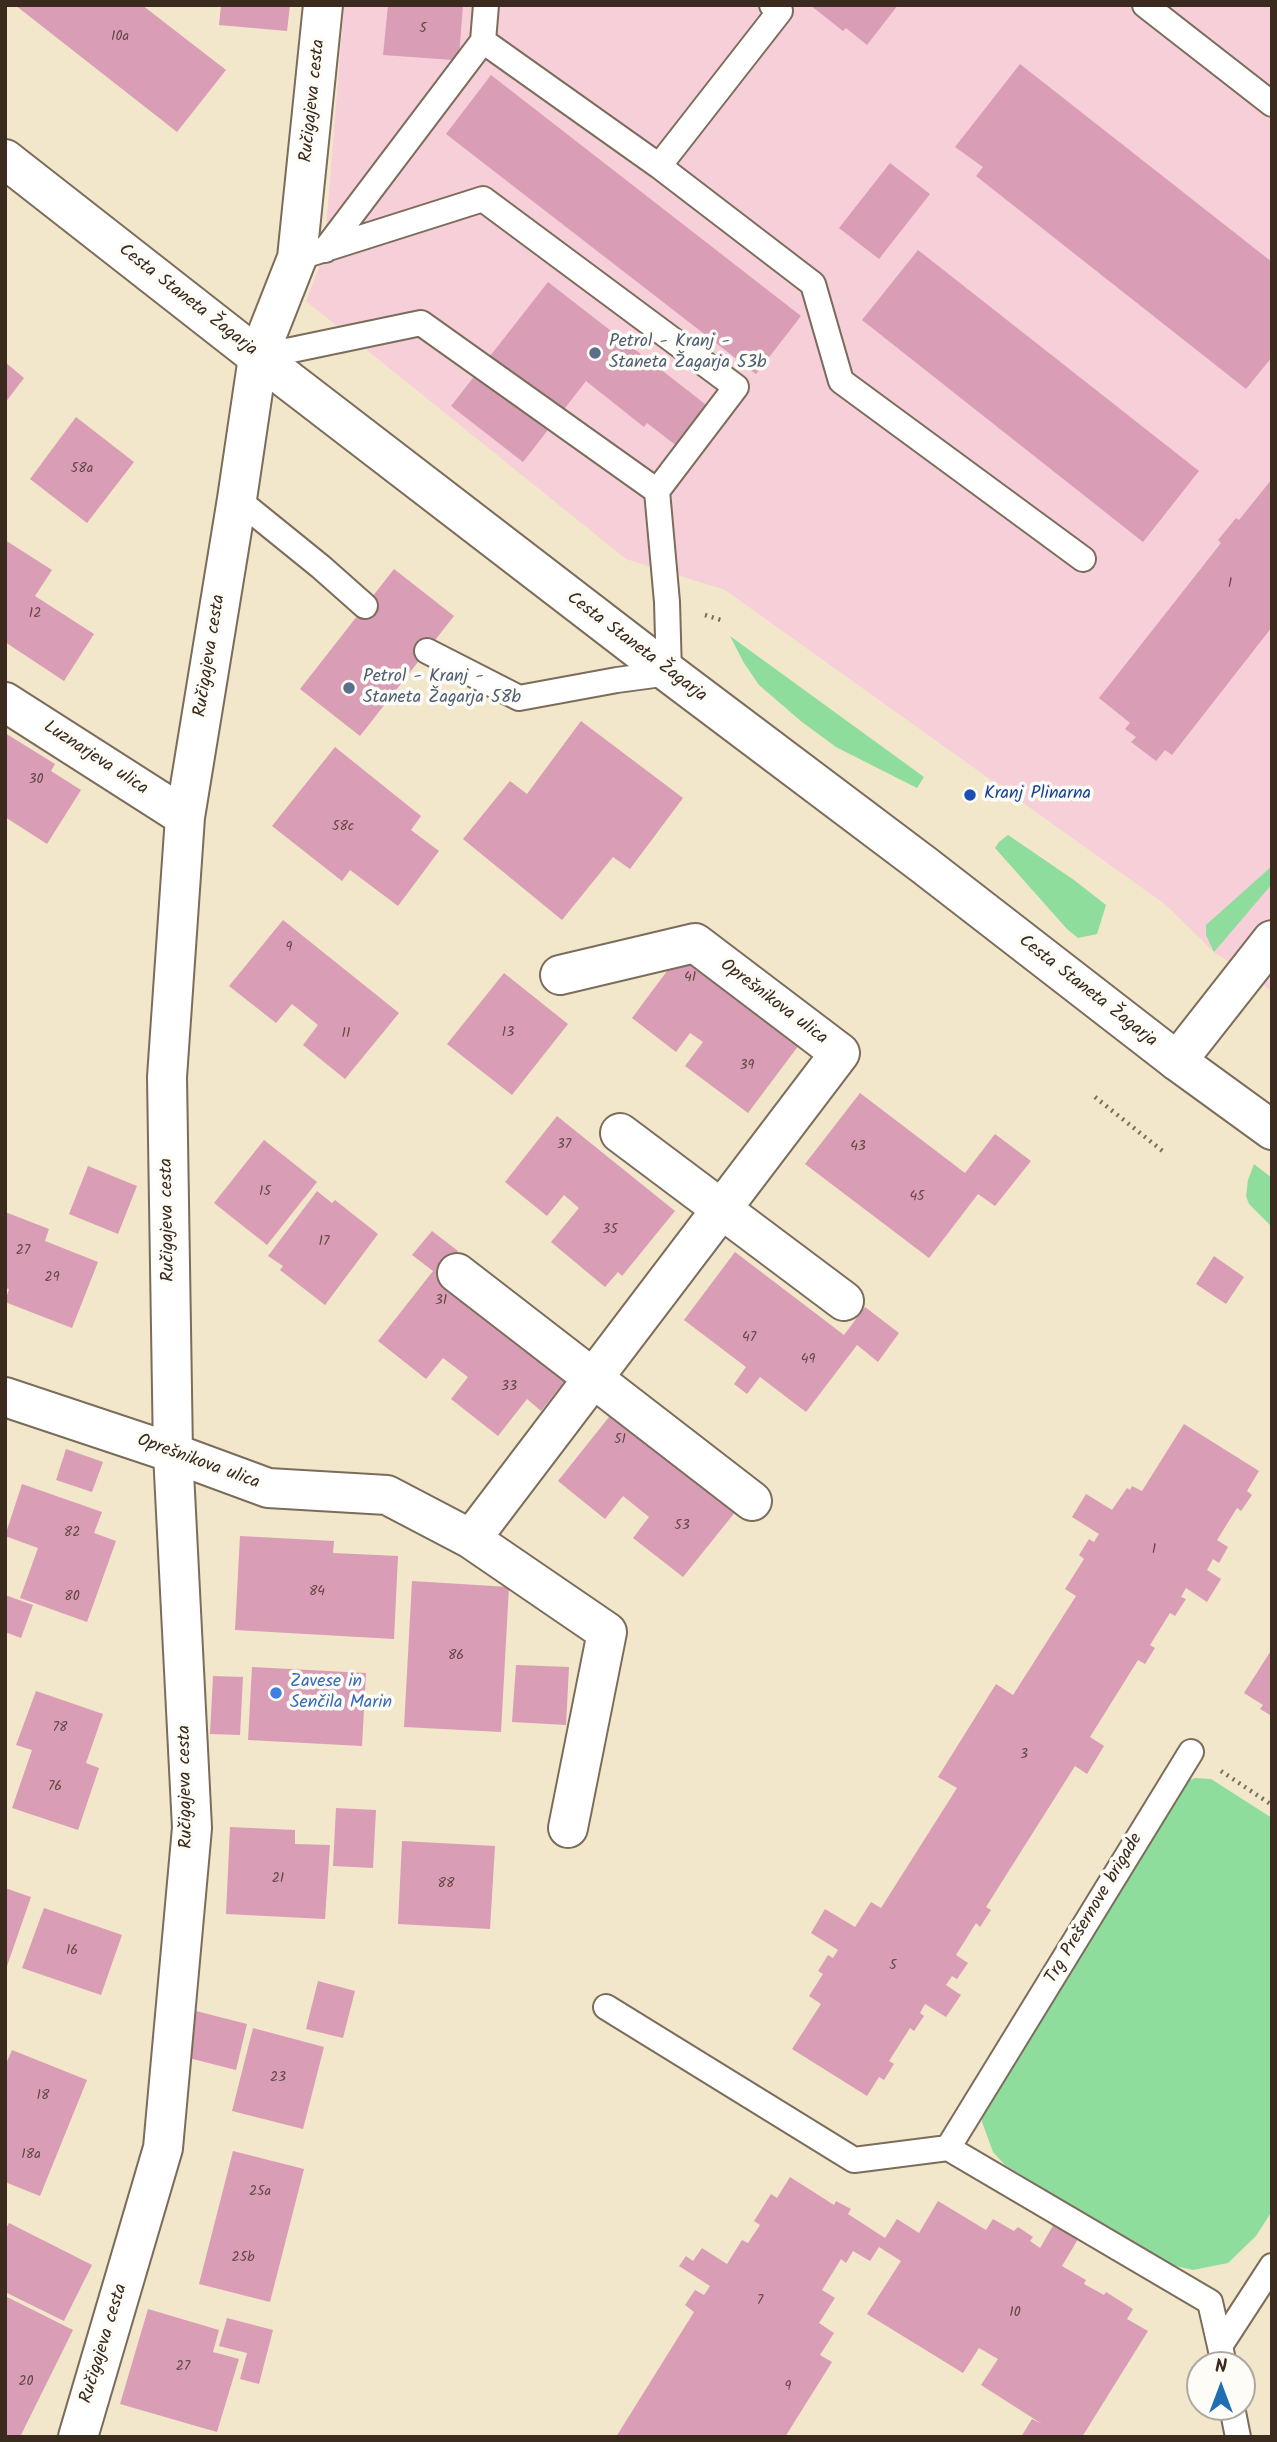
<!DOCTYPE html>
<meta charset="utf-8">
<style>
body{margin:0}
#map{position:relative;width:1277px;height:2442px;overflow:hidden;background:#f2e6cb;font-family:Kalam,sans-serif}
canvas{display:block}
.frame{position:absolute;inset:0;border:7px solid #3b2a1e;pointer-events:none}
.north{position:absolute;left:1186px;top:2351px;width:70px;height:70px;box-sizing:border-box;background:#fdfcf7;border:2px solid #afa8a0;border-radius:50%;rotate:0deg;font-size:19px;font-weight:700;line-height:28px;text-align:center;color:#3b2a1e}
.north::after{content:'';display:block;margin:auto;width:24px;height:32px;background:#1f6fb2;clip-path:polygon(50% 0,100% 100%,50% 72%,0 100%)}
</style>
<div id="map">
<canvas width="1277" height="2442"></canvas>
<div class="frame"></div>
<div class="north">N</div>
</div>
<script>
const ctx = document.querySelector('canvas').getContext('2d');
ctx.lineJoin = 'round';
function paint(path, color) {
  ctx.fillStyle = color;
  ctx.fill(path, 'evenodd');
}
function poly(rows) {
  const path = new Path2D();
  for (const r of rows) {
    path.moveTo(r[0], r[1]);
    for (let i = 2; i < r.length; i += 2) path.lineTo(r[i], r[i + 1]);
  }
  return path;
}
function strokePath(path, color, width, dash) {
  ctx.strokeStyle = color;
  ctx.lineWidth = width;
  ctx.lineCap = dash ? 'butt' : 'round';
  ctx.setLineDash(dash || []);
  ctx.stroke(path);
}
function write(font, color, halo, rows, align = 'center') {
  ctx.font = font + ' Kalam,sans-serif';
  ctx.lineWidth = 7;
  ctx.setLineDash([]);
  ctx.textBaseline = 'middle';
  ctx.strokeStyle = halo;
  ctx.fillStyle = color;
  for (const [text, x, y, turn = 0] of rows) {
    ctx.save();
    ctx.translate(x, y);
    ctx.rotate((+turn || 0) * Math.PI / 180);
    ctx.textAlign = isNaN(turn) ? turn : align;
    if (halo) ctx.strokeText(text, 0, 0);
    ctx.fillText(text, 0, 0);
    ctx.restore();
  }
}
paint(poly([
 [344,5,1272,5,1272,991,1214,952,1166,905,725,590,626,559,306,301,324,255]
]), '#f6cfd8');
paint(poly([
 [730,636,924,777,917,788,836,747,802,722,759,685,744,663],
 [1008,835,1074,880,1106,905,1097,934,1078,938,1067,929,995,848,999,842],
 [1272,866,1272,884,1214,952,1206,935,1206,925],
 [1254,1164,1272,1178,1272,1227,1249,1204,1246,1196,1248,1180],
 [1195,1778,1211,1779,1272,1818,1272,2211,1256,2236,1228,2263,1193,2270,1167,2264,1005,2165,993,2152,982,2122,983,2102,1186,1782]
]), '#8edd9c');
paint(poly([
 [15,5,142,5,226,70,177,132],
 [221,5,290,5,287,31,219,25],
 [388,5,463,5,459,57,453,60,383,55],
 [810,5,898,5,867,45,846,28,843,31],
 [1020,64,1272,262,1272,357,1246,389,976,176,983,167,955,147],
 [491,75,801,316,756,374,446,134],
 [890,163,930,194,879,259,839,228],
 [918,250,1199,471,1143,542,862,320],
 [548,282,709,407,678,447,647,423,644,427,586,381,523,462,451,406],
 [5,362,24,378,5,403],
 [76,417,134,462,87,523,30,479],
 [1272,479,1272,627,1172,755,1165,750,1156,761,1131,742,1136,737,1125,729,1130,723,1099,698,1221,543,1218,540,1236,518,1239,520],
 [5,540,52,570,35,596,94,634,64,681,5,642],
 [394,569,454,616,360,736,300,689],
 [581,721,683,798,630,869,613,857,562,920,463,839,510,781,527,794],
 [5,733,55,764,51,771,81,790,47,844,5,817],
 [335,747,421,816,411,830,439,851,398,906,350,870,342,881,272,826],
 [283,920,399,1013,345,1079,303,1045,318,1025,292,1004,276,1023,229,986],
 [682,951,802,1041,748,1113,685,1066,703,1042,690,1033,676,1052,632,1018],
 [504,973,568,1024,512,1095,447,1044],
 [860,1093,965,1173,995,1134,1031,1161,995,1206,978,1194,929,1258,805,1164],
 [557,1116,675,1211,622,1276,618,1272,605,1287,551,1242,579,1208,564,1195,547,1216,505,1182],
 [264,1140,317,1182,267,1245,214,1203],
 [88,1166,137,1186,118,1234,69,1214],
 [317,1191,332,1203,335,1200,378,1234,325,1305,280,1270,283,1266,268,1256],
 [5,1212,49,1229,45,1241,98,1262,72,1328,5,1302,9,1289,5,1288],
 [432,1231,458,1251,439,1276,568,1377,541,1411,527,1399,498,1436,451,1399,468,1377,443,1358,426,1379,378,1341,433,1271,412,1255],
 [735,1252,844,1335,865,1307,899,1333,878,1362,857,1345,806,1412,760,1377,747,1394,734,1384,746,1367,684,1320],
 [1214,1256,1244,1277,1226,1304,1196,1284],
 [613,1412,736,1511,683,1577,633,1538,649,1517,623,1496,605,1519,558,1481],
 [1184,1424,1259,1471,1247,1491,1252,1495,1241,1511,1237,1508,1217,1540,1228,1547,1219,1563,1213,1559,1207,1570,1221,1579,1207,1602,1186,1588,1181,1597,1186,1599,1175,1616,1170,1613,1150,1645,1155,1648,1145,1664,1138,1660,1090,1737,1104,1746,1087,1774,1075,1766,986,1907,991,1910,980,1927,976,1923,956,1955,968,1963,957,1979,952,1976,946,1985,961,1995,946,2017,925,2004,920,2013,924,2016,914,2031,910,2028,889,2061,894,2064,884,2080,879,2077,867,2096,792,2049,821,2004,809,1996,823,1974,818,1971,828,1955,833,1958,838,1950,811,1933,825,1909,855,1927,871,1902,881,1908,957,1788,938,1777,996,1684,1013,1695,1076,1596,1065,1589,1084,1559,1079,1555,1089,1539,1094,1542,1099,1534,1072,1517,1086,1494,1112,1510,1127,1488,1130,1490,1132,1486,1142,1491],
 [66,1449,103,1462,92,1492,56,1480],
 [22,1484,102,1512,94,1533,116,1541,87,1622,20,1598,38,1548,5,1536],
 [240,1536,334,1541,333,1553,398,1556,394,1639,235,1630],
 [412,1581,509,1587,501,1732,404,1727],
 [5,1595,33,1605,21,1638,5,1632],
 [1272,1649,1272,1716,1260,1709,1263,1705,1244,1693],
 [516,1665,569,1667,566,1725,512,1722],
 [252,1667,366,1673,362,1746,248,1740],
 [213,1676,243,1677,240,1735,210,1734],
 [36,1691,103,1714,86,1763,99,1768,78,1830,12,1808,32,1750,16,1745],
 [336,1808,376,1810,373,1868,333,1866],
 [230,1827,295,1830,295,1844,330,1845,325,1919,226,1914],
 [402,1841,495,1846,490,1929,398,1924],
 [5,1888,31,1897,6,1969,5,1969],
 [44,1908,122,1935,101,1995,22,1968],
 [318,1981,355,1991,343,2038,306,2029],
 [196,2011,247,2024,236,2070,185,2057],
 [253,2028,324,2047,303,2129,232,2111],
 [12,2050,87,2080,40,2196,5,2182,5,2066],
 [233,2151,304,2169,270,2302,199,2284],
 [790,2177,834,2205,836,2201,851,2209,848,2214,885,2238,897,2219,919,2233,938,2201,986,2230,993,2219,1014,2231,1018,2227,1033,2237,1030,2241,1040,2248,1054,2224,1078,2239,1062,2266,1086,2280,1084,2284,1104,2295,1106,2292,1133,2309,1127,2319,1148,2331,1082,2437,1021,2437,1032,2419,1042,2424,981,2385,998,2359,979,2348,963,2373,867,2314,901,2261,879,2247,870,2261,853,2251,846,2263,841,2259,822,2290,835,2298,819,2323,834,2333,820,2355,832,2362,785,2437,616,2437,694,2312,685,2305,695,2290,704,2295,710,2286,679,2266,686,2256,693,2261,702,2248,727,2264,742,2240,748,2243,760,2225,754,2221,771,2194,777,2198],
 [9,2223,92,2265,64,2321,5,2292,5,2231],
 [5,2296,73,2330,20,2437,5,2437],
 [148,2309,219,2330,213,2352,239,2359,217,2432,120,2404],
 [227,2318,273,2330,259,2384,240,2379,247,2353,219,2346]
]), '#da9db6');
const service = poly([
 [1145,5,1272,104],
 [483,41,486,5],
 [659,166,780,11,772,5],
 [325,250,483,41,659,166,813,284,841,381,1083,559],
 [297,258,483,199,736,387,657,491,667,602,669,673,617,680,519,698,427,651],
 [258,357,421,323,657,491],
 [237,499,321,567,365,606],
 [606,2007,854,2160,948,2148,1210,2302,1220,2346],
 [948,2148,1191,1752],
 [1224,2365,1220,2346,1272,2266],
 [1232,2407,1238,2437]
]);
const minor = poly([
 [5,702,185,817],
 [1177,1061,1272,940],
 [620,1133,844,1301],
 [457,1273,752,1501],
 [5,1397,173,1453,268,1488,387,1495,471,1539,607,1632,568,1828],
 [471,1539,840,1053,695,943,560,975],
 [78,2437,163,2148,192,1828,173,1453,167,1077,185,817,237,499,258,357,297,258,323,5]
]);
const primary = poly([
 [5,159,258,357,669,673,924,865,1177,1061,1272,1130]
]);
strokePath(service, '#7b6c5b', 28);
strokePath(minor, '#7b6c5b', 42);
strokePath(primary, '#7b6c5b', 42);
strokePath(poly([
 [705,615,724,621],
 [1095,1097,1165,1153],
 [1221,1771,1272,1805]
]), '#7b6c5b', 4.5, [2, 5]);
strokePath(service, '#fff', 24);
strokePath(minor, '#fff', 38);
strokePath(primary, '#fff', 38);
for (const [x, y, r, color] of [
 [595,353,7,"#5c6f8a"],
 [349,688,7,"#5c6f8a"],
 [970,795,7,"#1a4fb4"],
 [276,1693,7,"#3f7fe0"]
]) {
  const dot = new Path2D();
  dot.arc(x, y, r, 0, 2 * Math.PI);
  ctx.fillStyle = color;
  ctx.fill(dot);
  strokePath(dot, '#fdfcf7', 2.5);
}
write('14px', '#634744', null, [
 ["5",423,30],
 ["10a",120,38],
 ["58a",82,470],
 ["1",1230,585],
 ["12",35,615],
 ["30",36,781],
 ["58c",343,828],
 ["9",289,949],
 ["41",690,979],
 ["13",508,1034],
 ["11",346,1035],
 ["39",747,1067],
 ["37",564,1146],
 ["43",858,1148],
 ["15",265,1193],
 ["45",917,1198],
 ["35",610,1231],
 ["17",324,1243],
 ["27",23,1252],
 ["29",52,1279],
 ["31",441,1302],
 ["47",749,1339],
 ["49",808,1361],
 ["33",509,1388],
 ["51",620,1441],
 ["53",682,1527],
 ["82",72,1534],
 ["1",1154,1551],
 ["84",317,1593],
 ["80",72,1598],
 ["86",456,1657],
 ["78",60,1729],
 ["3",1024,1756],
 ["76",55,1788],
 ["21",278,1880],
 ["88",446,1885],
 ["16",72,1952],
 ["5",893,1967],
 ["23",278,2079],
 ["18",43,2097],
 ["18a",31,2156],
 ["25a",260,2193],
 ["25b",243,2259],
 ["7",760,2302],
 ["10",1015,2314],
 ["27",183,2368],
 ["20",26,2383],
 ["9",788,2388]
]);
write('18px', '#3b2a1e', '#fdfcf7', [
 ["Ručigajeva cesta",314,101,-84],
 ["Cesta Staneta Žagarja",187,301,38],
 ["Cesta Staneta Žagarja",636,648,37],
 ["Ručigajeva cesta",211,656,-81],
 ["Luznarjeva ulica",95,759,33],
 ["Cesta Staneta Žagarja",1087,992,38],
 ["Oprešnikova ulica",773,1003,37],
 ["Ručigajeva cesta",169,1220,-91],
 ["Oprešnikova ulica",198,1463,20],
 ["Ručigajeva cesta",187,1787,-91],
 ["Trg Prešernove brigade",1095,1909,-59],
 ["Ručigajeva cesta",105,2344,-73]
]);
write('18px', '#4e5e75', '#fdfcf7', [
 ["Petrol - Kranj -",609,343],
 ["Staneta Žagarja 53b",609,364],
 ["Petrol - Kranj -",363,678],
 ["Staneta Žagarja 58b",363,699]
], 'left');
write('18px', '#164399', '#fdfcf7', [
 ["Kranj Plinarna",984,795]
], 'left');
write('18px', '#366cbe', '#fdfcf7', [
 ["Zavese in",290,1683],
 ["Senčila Marin",290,1704]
], 'left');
</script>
